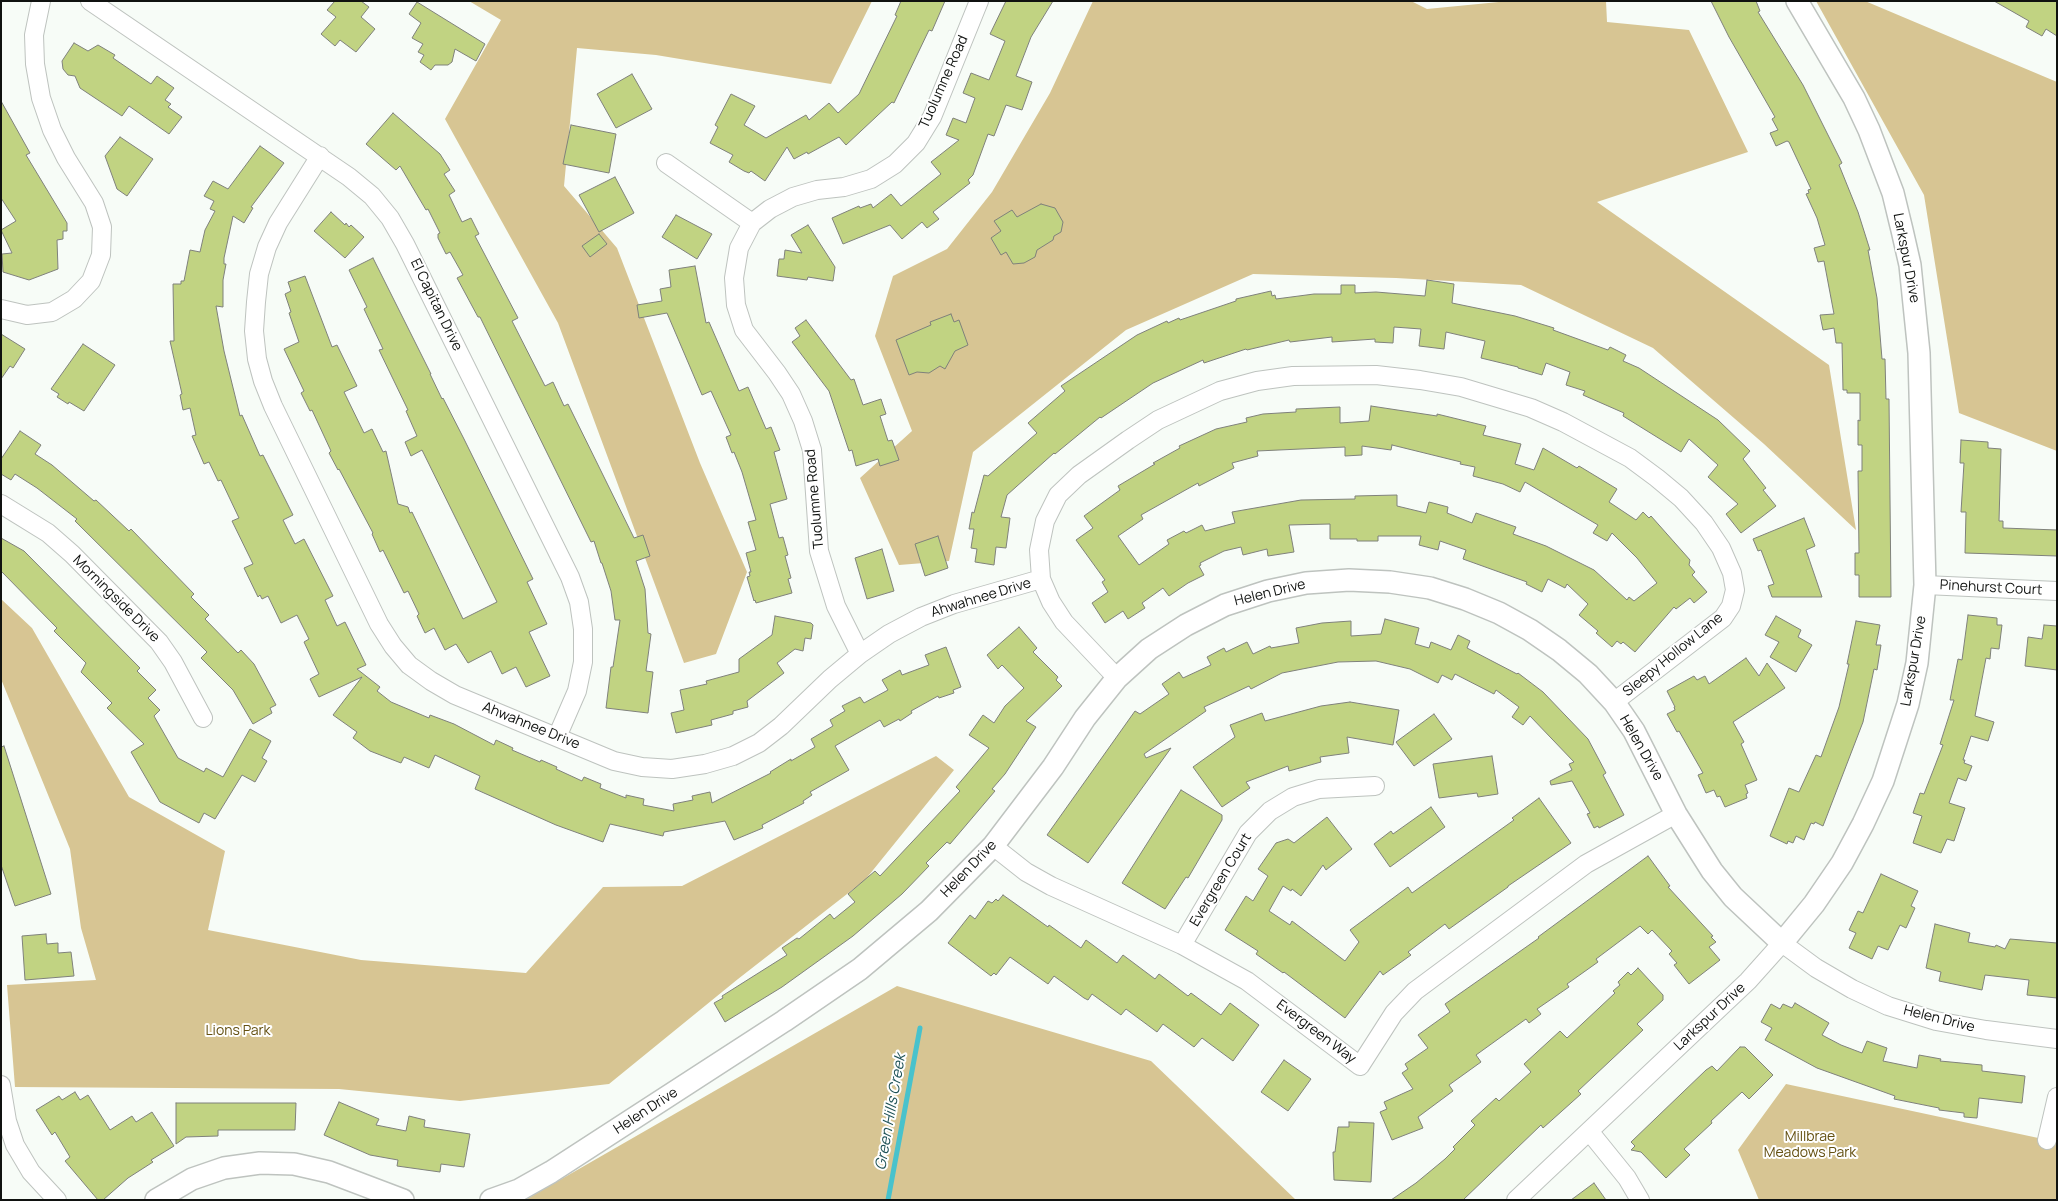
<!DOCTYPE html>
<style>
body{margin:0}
#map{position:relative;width:2058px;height:1201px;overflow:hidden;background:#f7fcf7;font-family:Manrope,sans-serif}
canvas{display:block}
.frame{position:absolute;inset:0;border:2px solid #101210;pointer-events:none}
</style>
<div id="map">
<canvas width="2058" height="1201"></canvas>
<div class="frame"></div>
</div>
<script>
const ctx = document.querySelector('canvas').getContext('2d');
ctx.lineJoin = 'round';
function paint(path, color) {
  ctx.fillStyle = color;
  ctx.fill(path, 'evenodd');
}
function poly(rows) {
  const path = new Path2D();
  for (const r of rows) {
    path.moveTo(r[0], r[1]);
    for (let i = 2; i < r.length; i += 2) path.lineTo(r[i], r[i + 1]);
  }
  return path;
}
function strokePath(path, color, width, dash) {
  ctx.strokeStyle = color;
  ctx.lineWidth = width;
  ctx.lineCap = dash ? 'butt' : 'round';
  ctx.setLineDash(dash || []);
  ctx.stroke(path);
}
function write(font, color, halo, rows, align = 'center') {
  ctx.font = font + ' Manrope,sans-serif';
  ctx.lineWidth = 4;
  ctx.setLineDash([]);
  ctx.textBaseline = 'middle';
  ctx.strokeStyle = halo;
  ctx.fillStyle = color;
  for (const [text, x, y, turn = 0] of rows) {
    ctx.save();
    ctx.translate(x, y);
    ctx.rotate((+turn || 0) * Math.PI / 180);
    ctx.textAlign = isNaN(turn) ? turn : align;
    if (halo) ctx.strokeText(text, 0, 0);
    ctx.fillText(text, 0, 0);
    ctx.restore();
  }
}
paint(poly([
 [469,1,872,1,831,84,656,55,577,48,564,186,617,248,700,463,747,572,716,654,684,663,558,323,445,119,501,20],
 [1093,1,1411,1,1427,9,1509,1,1606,1,1607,22,1689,30,1748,152,1597,202,1829,365,1856,530,1764,444,1653,348,1521,285,1396,278,1253,274,1126,330,973,452,949,561,899,565,860,478,912,431,875,336,893,276,947,249,992,192,1050,93],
 [1816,1,1865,1,2057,82,2057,451,1959,413,1924,195],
 [1,599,32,628,129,797,225,851,208,930,361,960,526,973,603,887,682,886,936,756,954,770,865,880,738,979,609,1084,460,1101,339,1089,15,1087,7,985,96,980,81,928,70,849,1,679],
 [897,986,1151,1061,1296,1200,525,1200],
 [1786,1084,2057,1142,2057,1200,1759,1200,1738,1150]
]), '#d7c593');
strokePath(poly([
 [888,1200,920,1028]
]), '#48c2cc', 5);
const building = poly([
 [335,1,361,1,369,7,361,17,375,29,356,52,340,40,335,46,321,34,336,17,327,10,335,1],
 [901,1,945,1,932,31,929,30,894,103,892,102,846,145,839,137,808,154,807,152,794,159,787,147,765,181,751,171,749,173,744,171,729,162,733,155,710,143,718,127,715,125,731,94,755,106,744,125,766,138,806,115,809,120,829,103,838,113,859,94,897,16,895,15,901,1],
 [1006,1,1053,1,1031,37,1016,76,1032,82,1022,110,1006,105,994,136,988,134,973,175,968,180,970,183,933,212,939,219,927,228,922,222,902,239,890,225,843,244,832,218,859,206,860,208,871,204,873,208,891,194,901,206,941,174,931,162,959,140,946,135,953,118,966,123,975,98,963,93,971,73,989,80,1005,41,990,34,1006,1],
 [1711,1,1756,1,1760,11,1758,12,1803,85,1842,163,1839,165,1858,212,1870,250,1868,250,1877,298,1882,359,1885,359,1886,399,1889,399,1891,597,1859,597,1859,575,1855,575,1855,553,1859,553,1858,471,1862,471,1862,445,1858,445,1858,420,1860,421,1860,393,1847,393,1847,390,1843,390,1842,343,1836,343,1834,328,1823,330,1820,315,1834,314,1824,261,1818,262,1814,248,1825,245,1817,218,1806,194,1809,193,1808,190,1811,189,1789,142,1787,141,1776,146,1770,133,1778,130,1772,119,1775,117,1729,37,1711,1],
 [1994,1,2057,1,2057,36,2046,29,2042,36,2026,27,2029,21,1994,1],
 [417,2,485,44,476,61,455,49,452,62,448,65,435,65,431,70,420,62,424,55,418,52,423,44,412,38,421,23,409,14,417,2],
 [74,43,88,51,98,45,115,55,113,58,151,84,157,76,174,88,165,100,171,104,168,107,182,117,169,134,129,106,122,116,80,88,75,76,68,75,63,69,62,61,74,43],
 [632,74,652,109,616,128,597,94,632,74],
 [1,101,30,153,26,155,67,223,67,231,63,231,63,239,57,240,58,269,29,280,3,272,2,254,12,253,1,230,16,221,1,198,1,101],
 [393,113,440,154,450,170,444,174,455,191,449,195,462,222,471,218,479,234,475,236,518,318,512,321,545,386,553,382,564,406,568,404,634,538,643,535,650,556,636,561,645,589,648,633,651,634,646,671,653,672,648,713,606,708,611,667,613,667,620,620,615,620,611,591,602,563,601,563,594,541,591,542,480,317,478,317,457,278,463,275,450,252,446,254,438,238,438,234,440,233,428,209,426,210,400,166,396,170,366,144,393,113],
 [571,125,616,134,609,173,563,164,571,125],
 [120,137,153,159,127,196,117,189,105,156,120,137],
 [260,146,284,163,251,207,253,208,244,223,233,216,224,258,224,264,226,264,223,280,223,307,216,306,224,351,240,416,242,415,260,456,263,455,293,515,283,520,295,544,304,539,333,596,325,600,337,626,345,622,366,665,357,669,380,687,377,691,391,702,429,718,430,715,454,724,494,745,496,740,513,748,512,750,540,762,541,760,557,767,556,769,582,781,584,777,601,784,600,788,626,798,626,795,644,799,643,805,674,811,673,804,693,800,692,796,710,792,712,803,771,773,770,772,791,759,791,761,815,747,811,739,833,726,830,720,845,711,842,706,860,697,864,703,888,690,882,680,900,670,902,675,929,665,925,655,946,647,961,687,953,690,954,693,939,698,938,696,911,711,912,713,900,721,899,719,884,727,880,720,835,746,849,770,810,792,812,795,803,801,804,803,762,825,763,828,734,840,725,821,664,832,663,836,610,824,603,842,556,825,475,789,480,776,435,755,429,768,404,757,401,763,370,751,353,738,357,732,333,715,362,677,319,697,310,679,319,674,304,642,309,639,297,615,281,623,268,596,262,599,260,595,258,597,244,568,253,564,232,521,239,518,221,480,218,481,209,462,204,464,192,436,196,435,190,408,183,410,180,395,182,394,170,341,174,341,173,284,181,284,181,281,184,281,190,250,200,252,205,230,215,211,210,209,214,201,204,196,213,181,228,189,260,146],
 [615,177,634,213,599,232,579,195,615,177],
 [1041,204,1055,208,1063,222,1061,232,1054,236,1053,240,1037,250,1035,257,1024,263,1013,264,1006,252,1001,255,991,238,1001,231,994,221,1012,210,1017,217,1041,204],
 [331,212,345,225,346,223,349,227,351,225,364,237,345,258,314,231,331,212],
 [676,215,712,234,697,259,662,237,676,215],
 [808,225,835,267,833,281,808,277,807,280,777,276,779,259,784,259,785,250,802,253,791,235,808,225],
 [599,234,607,244,590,257,582,246,599,234],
 [373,258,431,374,430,374,442,399,443,398,464,439,533,579,527,582,547,624,529,632,550,676,526,687,516,667,502,674,491,651,468,663,456,644,445,650,434,628,425,633,417,616,419,614,408,591,404,593,383,550,380,552,372,534,373,533,339,469,338,470,329,453,331,451,312,410,310,411,301,393,304,391,284,349,299,342,289,313,291,312,285,294,291,291,288,282,305,276,332,347,337,345,357,386,344,392,364,433,372,429,383,452,386,451,398,504,408,507,410,513,412,512,463,619,497,602,422,450,411,456,405,442,417,436,406,411,408,410,379,350,383,349,364,309,367,307,349,270,373,258],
 [695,266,706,323,709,322,739,391,748,387,766,429,771,427,780,450,774,452,787,499,770,504,779,538,783,537,788,555,785,556,791,578,788,579,792,593,756,603,755,600,754,601,747,577,750,576,749,572,751,572,746,553,756,550,748,522,756,520,742,472,734,452,732,453,726,437,731,435,711,391,702,395,667,313,639,318,637,305,662,301,660,289,671,287,669,270,695,266],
 [1427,280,1454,284,1452,303,1515,316,1554,328,1553,330,1608,350,1610,347,1626,355,1623,361,1639,368,1718,420,1750,451,1743,459,1766,488,1763,490,1776,506,1741,533,1726,514,1738,504,1708,477,1718,465,1689,439,1681,452,1623,416,1624,413,1583,395,1585,391,1566,385,1570,372,1546,363,1542,375,1518,368,1518,367,1481,358,1485,341,1446,332,1444,349,1419,346,1421,329,1394,327,1393,343,1375,342,1375,339,1332,342,1332,337,1290,342,1289,340,1247,350,1246,349,1204,363,1203,360,1153,383,1101,418,1100,417,1055,454,1054,453,1007,495,1001,517,1010,518,1006,548,996,547,994,565,975,562,977,549,971,548,974,529,969,529,972,512,974,513,984,475,988,476,1037,433,1028,423,1065,391,1061,386,1137,335,1167,321,1168,323,1179,318,1180,320,1236,301,1236,299,1271,291,1272,296,1275,295,1276,299,1314,294,1341,294,1341,285,1355,285,1355,293,1376,292,1425,296,1427,280],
 [951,314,954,322,959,320,968,345,955,351,945,369,940,366,929,373,917,372,909,375,896,340,931,325,930,322,951,314],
 [806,320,851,380,854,379,863,405,881,399,886,414,880,416,888,441,892,440,899,460,880,466,878,459,856,466,852,450,849,451,829,391,792,342,800,336,795,328,806,320],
 [1,334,25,349,13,368,10,366,1,379,1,334],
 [83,344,115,365,84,411,69,402,68,404,57,397,59,394,51,389,83,344],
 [1371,406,1437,416,1437,414,1486,426,1483,435,1521,444,1515,464,1534,470,1543,448,1577,468,1579,466,1617,489,1609,502,1636,520,1643,512,1649,518,1651,516,1690,560,1689,565,1695,572,1692,575,1707,592,1694,603,1690,598,1676,609,1674,607,1635,652,1623,642,1621,644,1617,641,1612,647,1596,633,1598,631,1579,615,1588,604,1567,584,1565,588,1548,579,1542,592,1526,584,1527,582,1463,559,1466,550,1440,541,1438,550,1419,545,1421,536,1378,536,1378,541,1357,541,1357,539,1330,539,1330,524,1289,525,1294,552,1268,556,1267,549,1243,555,1241,547,1224,551,1200,563,1201,565,1199,566,1204,575,1188,583,1169,596,1163,588,1142,603,1145,608,1128,619,1123,611,1105,623,1092,603,1108,592,1102,582,1105,580,1076,540,1093,528,1084,516,1120,490,1118,486,1155,464,1153,463,1180,448,1179,446,1216,429,1247,422,1246,418,1263,414,1296,412,1296,409,1340,407,1340,423,1369,421,1371,406],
 [1392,445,1461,462,1460,464,1475,467,1473,476,1503,484,1520,492,1525,482,1598,525,1593,533,1607,541,1612,533,1637,558,1657,583,1634,601,1629,597,1627,600,1594,570,1546,546,1513,534,1516,527,1476,513,1472,523,1447,513,1448,507,1429,502,1426,513,1397,506,1397,495,1355,496,1355,499,1301,500,1232,512,1235,523,1205,531,1202,525,1186,533,1184,531,1167,540,1169,544,1139,565,1118,536,1143,519,1141,515,1198,483,1199,486,1234,468,1232,463,1258,456,1257,451,1345,447,1345,456,1362,455,1362,446,1391,450,1392,445],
 [20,431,41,445,35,454,52,465,94,501,96,500,129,531,131,529,194,594,191,597,209,615,205,619,238,653,241,650,254,664,276,705,270,708,272,713,253,724,233,690,201,658,207,652,75,521,77,519,37,488,15,474,11,480,1,474,1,459,20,431],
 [1961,440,1988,442,1988,448,2001,449,1999,521,2003,521,2003,528,2057,530,2057,556,1965,553,1966,512,1961,512,1964,463,1960,463,1961,440],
 [1804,518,1815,546,1806,550,1822,597,1772,597,1768,586,1774,584,1761,550,1758,551,1753,539,1804,518],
 [938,536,948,568,925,576,915,544,938,536],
 [1,538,24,551,140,668,137,671,156,690,148,698,160,710,154,716,178,758,204,772,206,768,223,777,250,729,271,741,262,758,267,761,255,782,242,775,215,819,204,813,199,823,160,802,131,752,144,744,107,708,112,703,81,672,86,663,54,631,57,628,1,571,1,538],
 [882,549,894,591,867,599,855,558,882,549],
 [1968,615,1997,618,1997,625,2002,625,1999,649,1991,648,1990,659,1986,658,1975,716,1994,722,1988,741,1971,736,1963,760,1965,760,1964,763,1972,766,1966,781,1958,778,1949,803,1965,808,1954,841,1947,839,1941,853,1913,843,1922,816,1913,813,1920,793,1924,794,1943,745,1940,744,1954,700,1950,700,1958,659,1962,660,1968,615],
 [775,616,811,623,813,625,811,639,805,638,803,651,795,649,777,663,784,673,747,701,748,707,733,711,733,714,711,720,712,725,676,733,671,713,684,710,680,690,707,684,706,681,739,672,739,659,772,635,775,616],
 [1776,616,1801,630,1798,637,1812,645,1796,672,1770,657,1779,642,1765,635,1776,616],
 [1385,619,1419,628,1415,644,1429,648,1431,642,1451,650,1458,635,1470,641,1467,648,1517,674,1518,673,1543,692,1588,739,1606,773,1603,775,1624,815,1599,828,1598,826,1594,828,1587,814,1590,813,1572,781,1551,785,1550,781,1572,770,1569,764,1574,762,1530,716,1523,725,1512,717,1519,707,1496,690,1494,694,1455,674,1452,680,1442,675,1438,683,1410,669,1376,661,1338,662,1282,673,1251,689,1249,686,1204,707,1206,711,1144,754,1146,758,1171,748,1088,863,1047,835,1135,711,1140,714,1169,694,1162,684,1179,672,1183,678,1211,665,1207,657,1224,648,1226,652,1247,642,1253,654,1270,646,1271,648,1299,643,1296,628,1322,623,1351,621,1351,636,1381,634,1385,619],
 [1856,621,1880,625,1876,645,1881,645,1877,670,1874,669,1863,722,1823,826,1815,822,1814,824,1811,823,1804,840,1796,836,1793,843,1788,841,1787,844,1770,836,1789,788,1799,792,1816,755,1821,757,1839,707,1849,664,1847,664,1856,621],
 [2044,625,2057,626,2057,670,2025,666,2028,637,2042,639,2044,625],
 [1019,627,1037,648,1033,652,1058,677,1056,680,1062,686,1026,721,1036,727,1005,774,992,789,995,791,950,844,947,842,926,863,929,866,902,894,853,936,782,987,725,1022,714,1003,723,998,722,996,787,955,782,948,797,938,799,939,830,914,834,919,855,902,848,894,875,871,880,876,960,791,956,787,989,748,969,735,983,715,994,723,1005,706,1024,688,1002,665,998,669,987,655,1019,627],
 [1746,658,1759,676,1767,663,1785,688,1733,722,1744,742,1741,744,1757,780,1745,785,1748,793,1746,794,1747,798,1725,807,1720,796,1717,797,1714,790,1706,793,1698,775,1703,773,1679,731,1677,732,1667,714,1675,710,1674,707,1675,707,1667,691,1694,676,1697,680,1705,676,1709,684,1746,658],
 [1350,702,1399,710,1393,745,1347,737,1349,753,1320,757,1321,762,1289,771,1288,766,1246,782,1250,788,1222,807,1193,767,1235,737,1230,725,1262,713,1265,721,1321,706,1350,702],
 [1434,714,1452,739,1414,766,1396,742,1434,714],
 [4,746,51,894,15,906,1,865,1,747,4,746],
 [1492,756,1498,794,1478,797,1477,793,1439,798,1433,764,1492,756],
 [1181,790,1222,815,1222,820,1188,878,1186,877,1165,909,1122,883,1181,790],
 [1539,798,1571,843,1508,886,1508,887,1449,929,1445,924,1408,952,1411,955,1383,975,1380,971,1345,1018,1284,972,1283,973,1256,954,1258,951,1225,930,1246,896,1253,901,1268,876,1258,869,1276,843,1288,839,1294,843,1327,817,1352,849,1326,870,1323,865,1301,896,1292,889,1291,891,1283,886,1269,911,1290,925,1292,921,1345,961,1359,942,1350,930,1408,887,1412,893,1514,820,1512,818,1539,798],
 [1431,807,1445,827,1390,867,1374,844,1391,831,1393,834,1431,807],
 [1648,856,1670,886,1668,887,1713,936,1711,937,1716,942,1709,947,1720,960,1689,984,1674,965,1677,963,1669,954,1672,951,1652,930,1648,934,1640,926,1596,959,1598,962,1567,984,1569,987,1537,1009,1541,1014,1529,1023,1526,1019,1476,1055,1481,1062,1449,1085,1453,1091,1418,1117,1423,1128,1392,1140,1380,1112,1387,1109,1384,1102,1413,1089,1402,1073,1408,1069,1405,1064,1428,1048,1418,1035,1450,1012,1445,1004,1539,938,1538,937,1648,856],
 [1881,874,1918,891,1911,906,1915,908,1906,928,1900,925,1888,950,1878,946,1872,959,1849,948,1856,933,1849,930,1858,911,1863,913,1881,874],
 [1003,895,1048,927,1049,925,1081,948,1086,940,1117,963,1123,955,1155,979,1159,974,1188,996,1191,993,1221,1015,1230,1003,1259,1025,1233,1061,1202,1038,1194,1047,1163,1024,1157,1032,1126,1009,1121,1015,1092,994,1088,1000,1084,998,1054,976,1048,984,1010,957,996,975,994,973,991,976,948,943,970,915,975,919,988,901,992,903,996,899,998,901,1003,895],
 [1935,924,1970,933,1968,942,1995,947,1996,945,2005,949,2010,939,2057,943,2057,998,2027,995,2029,980,1985,975,1982,990,1939,981,1941,972,1926,968,1935,924],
 [46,934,47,944,58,943,58,953,71,952,74,976,25,980,22,936,46,934],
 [1638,968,1663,995,1663,1000,1637,1024,1643,1030,1578,1091,1581,1094,1543,1128,1541,1125,1463,1200,1391,1200,1416,1183,1445,1159,1455,1149,1453,1147,1475,1125,1471,1121,1496,1098,1499,1101,1531,1072,1524,1064,1560,1031,1567,1038,1615,993,1613,991,1620,985,1618,982,1628,972,1631,975,1638,968],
 [1795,1003,1829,1023,1822,1035,1841,1045,1862,1053,1867,1041,1887,1048,1883,1061,1917,1068,1919,1055,1941,1059,1940,1061,1982,1065,1982,1071,2025,1076,2022,1103,1979,1098,1977,1118,1964,1117,1964,1113,1939,1110,1939,1108,1894,1099,1895,1096,1817,1068,1765,1040,1772,1028,1761,1022,1771,1004,1780,1009,1783,1004,1792,1008,1795,1003],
 [1740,1047,1745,1047,1773,1075,1749,1099,1742,1092,1711,1121,1712,1123,1684,1149,1690,1155,1666,1178,1641,1152,1631,1150,1635,1146,1631,1142,1706,1070,1712,1066,1717,1071,1740,1047],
 [1284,1060,1311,1079,1288,1111,1261,1092,1284,1060],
 [75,1092,80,1100,88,1095,110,1130,132,1116,136,1122,152,1112,174,1146,151,1160,153,1162,128,1178,103,1200,98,1200,65,1161,70,1157,55,1132,52,1135,36,1110,59,1096,62,1100,75,1092],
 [339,1102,379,1119,376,1125,406,1131,409,1116,425,1120,424,1127,470,1134,464,1167,441,1164,440,1172,397,1166,398,1160,370,1155,324,1135,339,1102],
 [176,1103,296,1103,295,1130,218,1130,218,1136,186,1137,176,1144,176,1103],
 [1349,1122,1374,1123,1371,1182,1334,1180,1333,1152,1335,1152,1338,1127,1349,1127,1349,1122],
 [1594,1183,1606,1200,1571,1200,1594,1183]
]);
paint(building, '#c1d382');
strokePath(building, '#7f817b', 1);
const minor = poly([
 [90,1,349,177,372,196,390,218,405,244,570,577,579,602,583,629,583,662,577,691,557,737],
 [320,156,278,223,267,247,259,274,256,302,254,331,257,359,263,381,273,406,379,624,393,646,409,665,431,681,455,695,614,761,642,767,672,769,705,764,733,756,759,743,781,726,830,679,860,654,889,634,921,617,954,604,1041,579],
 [666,163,752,223],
 [1,309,27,315,52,312,74,299,91,281,101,255,102,227,94,203,66,158,52,130,41,98,35,64,34,35,41,1],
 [1,504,48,533,72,554,159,642,173,662,203,718],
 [1925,585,2057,591],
 [860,654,836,606,819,551,812,450,803,421,791,394,777,373,744,330,736,305,734,278,739,248,752,223,770,209,793,197,817,190,844,187,871,179,895,164,916,143,932,117,979,1],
 [1117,678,1064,622,1051,602,1041,579,1039,550,1045,521,1058,495,1079,475,1128,440,1158,420,1220,391,1257,381,1293,376,1376,375,1420,380,1461,387,1531,408,1563,422,1630,458,1657,478,1681,498,1704,523,1721,548,1732,573,1735,590,1731,606,1723,618,1614,702],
 [993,846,1026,872,1051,886,1182,945,1247,981,1360,1066,1394,1013,1415,991,1586,864,1676,814],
 [1182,945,1248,833,1270,811,1293,797,1319,789,1375,786],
 [1,1085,7,1121,15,1145,31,1172,57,1200],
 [1589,1131,1627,1178,1640,1200],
 [2047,1140,2057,1097],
 [1516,1200,1748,981,1782,943,1816,968,1852,989,1888,1006,1936,1021,1986,1030,2057,1039]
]);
const tertiary = poly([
 [156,1200,192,1179,224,1168,260,1163,294,1164,329,1172,403,1200],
 [491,1200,519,1190,551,1172,784,1021,860,969,929,911,993,846,1053,767,1085,718,1117,678,1149,649,1186,625,1225,605,1268,591,1306,583,1349,580,1390,582,1430,588,1465,599,1499,613,1530,630,1559,650,1588,674,1614,702,1634,731,1676,814,1712,871,1733,897,1782,943,1814,904,1842,863,1863,824,1883,781,1908,704,1917,663,1925,585,1919,353,1910,265,1902,230,1893,193,1869,130,1854,98,1797,1]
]);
strokePath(minor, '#bec3bf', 20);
strokePath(tertiary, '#bec3bf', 24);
strokePath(minor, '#fff', 18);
strokePath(tertiary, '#fff', 21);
write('14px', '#101210', '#fff', [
 ["Tuolumne Road",944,82,-66],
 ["Larkspur Drive",1906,258,79],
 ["El Capitan Drive",436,305,64],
 ["Tuolumne Road",815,499,-95],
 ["Pinehurst Court",1991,588,3],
 ["Helen Drive",1270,593,-14],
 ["Ahwahnee Drive",981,598,-17],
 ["Morningside Drive",116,599,45],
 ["Sleepy Hollow Lane",1673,655,-39],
 ["Larkspur Drive",1914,661,-80],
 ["Ahwahnee Drive",531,726,22],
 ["Helen Drive",1641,748,60],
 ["Helen Drive",969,869,-46],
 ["Evergreen Court",1221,880,-59],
 ["Larkspur Drive",1710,1017,-43],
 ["Helen Drive",1939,1019,14],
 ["Evergreen Way",1316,1032,37],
 ["Helen Drive",646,1111,-33]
]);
write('14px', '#645011', '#fff', [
 ["Lions Park",238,1031],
 ["Millbrae",1810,1137],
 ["Meadows Park",1810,1153]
]);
write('italic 15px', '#1e5256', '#fff', [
 ["Green Hills Creek",891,1112,-80]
]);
</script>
